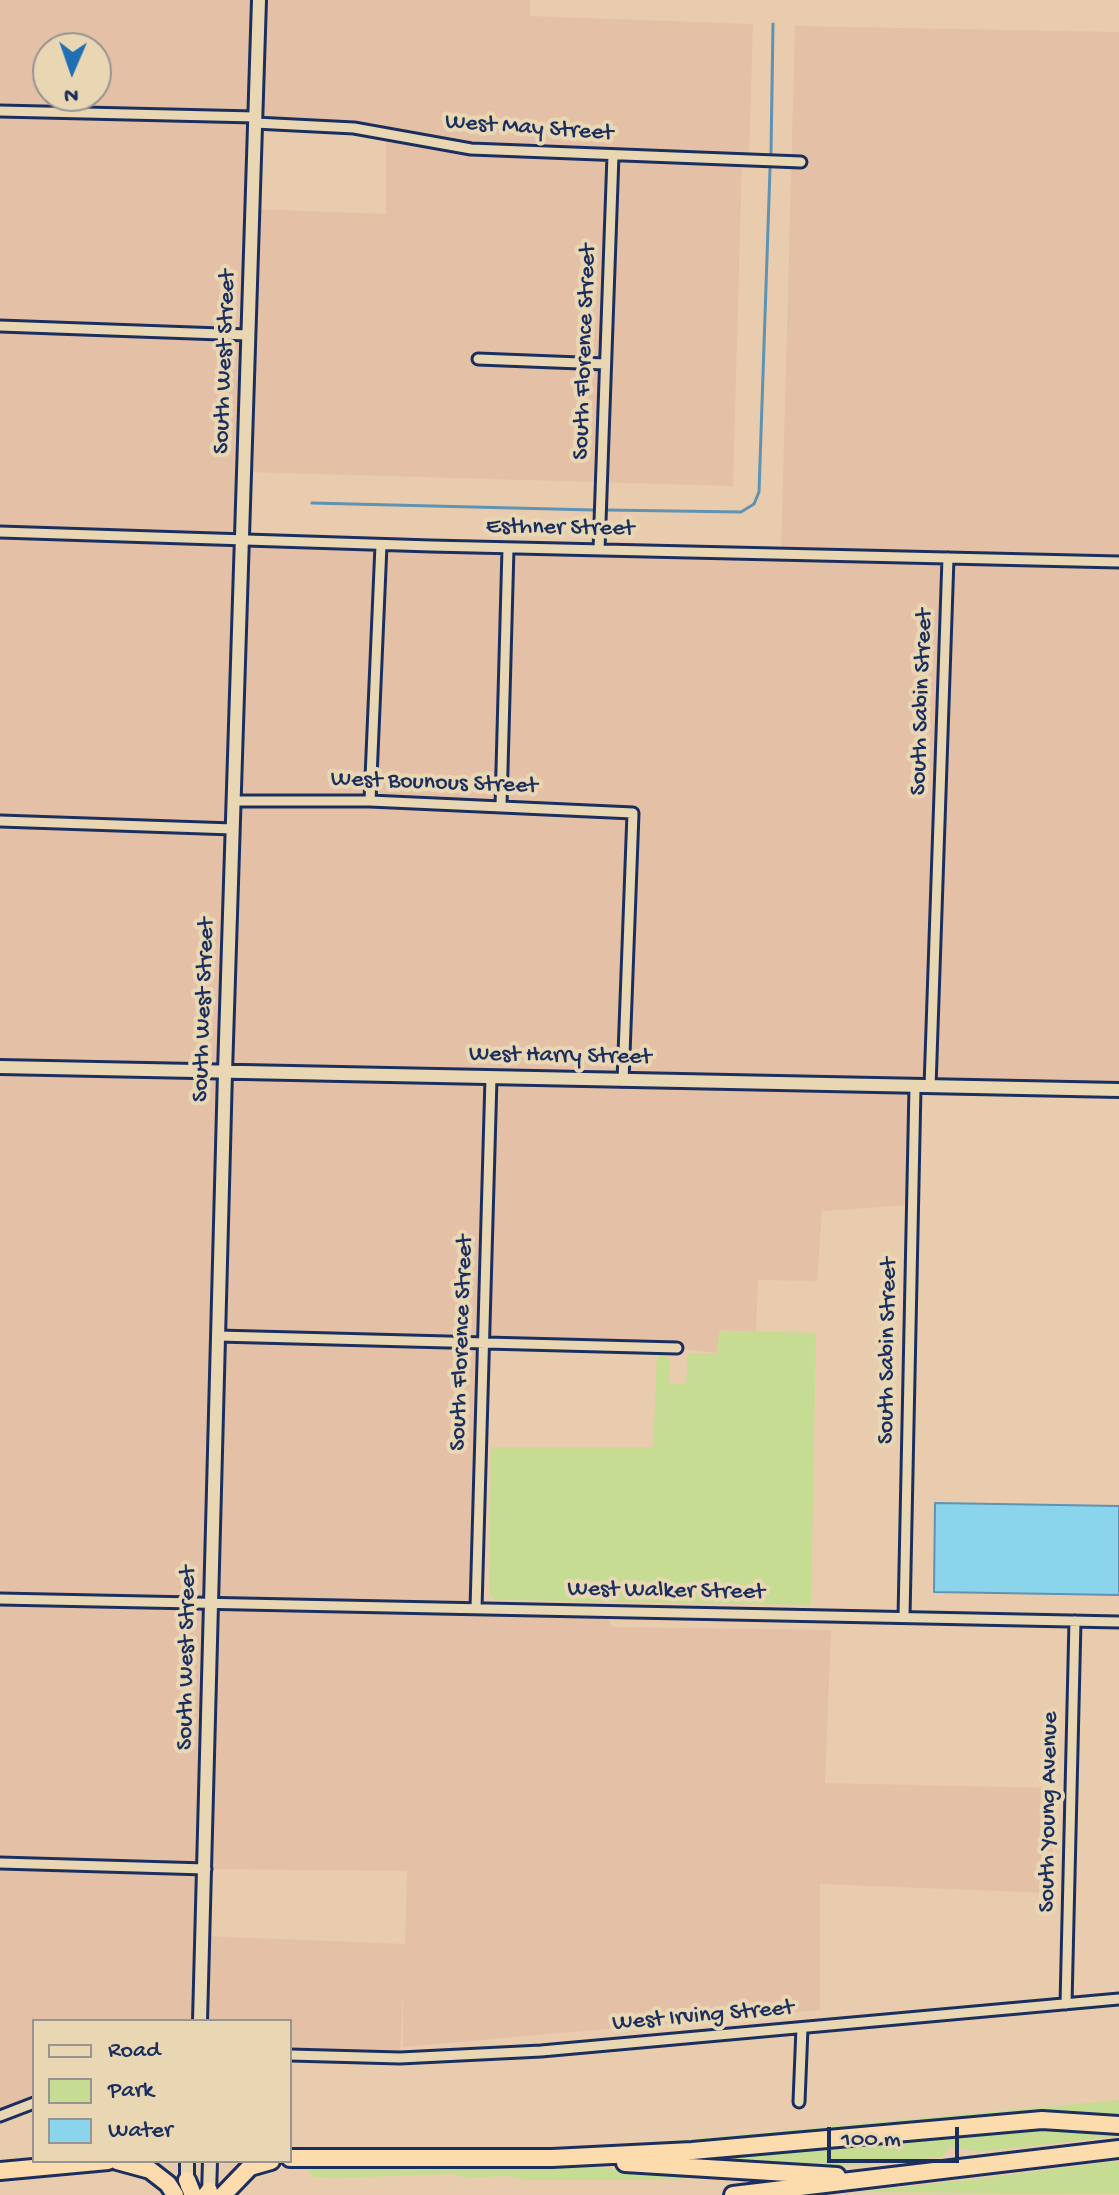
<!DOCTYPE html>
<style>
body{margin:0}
#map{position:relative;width:1119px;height:2195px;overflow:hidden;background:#e9ccad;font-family:"Gochi Hand",sans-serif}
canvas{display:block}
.legend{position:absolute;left:32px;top:2019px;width:260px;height:144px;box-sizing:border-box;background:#e9d7b4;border:2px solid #979492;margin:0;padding:10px 14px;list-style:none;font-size:24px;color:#1b2f5e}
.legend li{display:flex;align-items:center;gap:16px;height:40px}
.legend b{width:40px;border:2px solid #979492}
.north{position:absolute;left:32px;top:32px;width:80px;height:80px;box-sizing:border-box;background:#e9d7b4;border:2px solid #979492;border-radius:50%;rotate:182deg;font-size:22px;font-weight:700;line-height:32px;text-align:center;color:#1b2f5e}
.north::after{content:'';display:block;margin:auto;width:28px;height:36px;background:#1f6fb2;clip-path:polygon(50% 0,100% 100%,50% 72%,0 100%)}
.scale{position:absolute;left:827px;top:2127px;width:132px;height:36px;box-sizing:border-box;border:4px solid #1b2f5e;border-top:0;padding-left:10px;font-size:24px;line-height:28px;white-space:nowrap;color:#1b2f5e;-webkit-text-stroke:6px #e9d7b4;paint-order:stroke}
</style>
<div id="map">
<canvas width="1119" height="2195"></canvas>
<ul class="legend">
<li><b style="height:10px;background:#e9d7b4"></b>Road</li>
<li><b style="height:22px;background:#c6dc92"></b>Park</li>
<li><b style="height:22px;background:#8bd5ec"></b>Water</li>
</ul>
<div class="north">N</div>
<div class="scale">100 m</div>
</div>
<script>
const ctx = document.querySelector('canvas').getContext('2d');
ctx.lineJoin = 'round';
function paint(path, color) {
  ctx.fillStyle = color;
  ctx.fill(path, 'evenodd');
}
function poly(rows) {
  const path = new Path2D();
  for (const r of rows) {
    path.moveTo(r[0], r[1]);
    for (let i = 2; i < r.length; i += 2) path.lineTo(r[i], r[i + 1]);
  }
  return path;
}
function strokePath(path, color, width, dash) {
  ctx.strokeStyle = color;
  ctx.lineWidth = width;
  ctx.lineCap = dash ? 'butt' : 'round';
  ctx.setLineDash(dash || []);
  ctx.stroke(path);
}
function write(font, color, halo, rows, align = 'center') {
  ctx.font = font + ' "Gochi Hand",sans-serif';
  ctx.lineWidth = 8;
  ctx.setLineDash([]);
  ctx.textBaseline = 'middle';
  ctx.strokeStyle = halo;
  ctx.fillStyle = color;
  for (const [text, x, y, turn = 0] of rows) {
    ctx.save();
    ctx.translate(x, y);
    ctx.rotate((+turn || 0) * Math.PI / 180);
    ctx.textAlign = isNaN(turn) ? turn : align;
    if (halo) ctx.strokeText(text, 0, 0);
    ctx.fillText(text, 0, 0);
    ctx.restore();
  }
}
paint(poly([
 [0,0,530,0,530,16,753,24,749,160,742,160,733,486,246,472,243,540,781,554,795,26,1119,32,1119,557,878,555,1119,562,1119,1090,916,1086,912,1205,822,1211,817,1281,758,1280,756,1332,720,1330,717,1353,677,1348,483,1343,476,1608,606,1611,612,1627,831,1630,825,1783,1055,1788,1051,1893,820,1884,820,2010,403,2047,403,1990,400,2058,290,2055,290,2021,34,2021,34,2100,0,2111],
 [48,48,96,48,96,96,48,96],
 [255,123,386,134,386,214,253,209],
 [206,1869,407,1871,405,1944,204,1936]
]), '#e4c0a7');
paint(poly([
 [719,1331,816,1333,811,1605,495,1600,489,1593,491,1447,653,1447,657,1352,669,1357,669,1384,686,1384,688,1353,717,1353],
 [1119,2100,1119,2118,1024,2115,635,2150,553,2152],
 [1062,2125,1119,2130,1119,2136,979,2152,949,2146,943,2157,826,2168,679,2160,680,2157],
 [1119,2161,1119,2194,854,2192,967,2180],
 [593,2167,686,2177,682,2180,527,2180,507,2176,466,2178,453,2174,336,2178,313,2177,307,2169]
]), '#c6dc92');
const water = poly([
 [935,1503,1119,1506,1119,1595,934,1592,935,1503]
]);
paint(water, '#8bd5ec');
strokePath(water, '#5e93b3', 2);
strokePath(poly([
 [771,153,773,24],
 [312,503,593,510],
 [607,510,741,512,754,504,759,492,770,169]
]), '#5e93b3', 3);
const street = poly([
 [0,111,255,117],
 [255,123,354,128,471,149,801,162],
 [0,326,248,335],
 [478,359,605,364],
 [0,532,431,546,1119,562],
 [599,550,613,155],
 [234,801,370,801,633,813,623,1081],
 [370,801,381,545],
 [501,806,508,548],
 [0,821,233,829],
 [930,1087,948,558],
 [218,1336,677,1348],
 [0,1599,1119,1622],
 [476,1608,491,1078],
 [904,1617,915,1087],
 [0,1863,206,1869],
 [1066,2004,1075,1621],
 [290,2055,400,2058,541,2051,1119,1999],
 [799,2102,802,2028],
 [0,2116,34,2103]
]);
const secondary = poly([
 [0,1067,1119,1090],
 [200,2021,225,1072,259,0],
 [187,2186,187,2161],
 [209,2195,210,2161]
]);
const highway = poly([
 [290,2158,552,2158,692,2151,1042,2120,1119,2125],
 [117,2161,150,2170,168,2184,175,2195],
 [625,2163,837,2176],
 [0,2171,108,2161],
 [187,2180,193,2195],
 [206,2195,209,2191],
 [223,2195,250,2167,271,2161],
 [733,2195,1119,2149]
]);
strokePath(street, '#1b2f5e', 15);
strokePath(secondary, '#1b2f5e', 18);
strokePath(highway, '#1b2f5e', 22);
strokePath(street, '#e9d7b4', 9);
strokePath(secondary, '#e9d7b4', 12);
strokePath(highway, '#fcdcac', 16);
write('24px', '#1b2f5e', '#e9d7b4', [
 ["West May Street",529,129,4],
 ["South Florence Street",586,352,-88],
 ["South West Street",226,362,-88],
 ["Esthner Street",560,529,1],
 ["South Sabin Street",923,702,-88],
 ["West Bounous Street",434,784,2],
 ["South West Street",205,1010,-88],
 ["West Harry Street",560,1057,1],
 ["South Florence Street",463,1343,-88],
 ["South Sabin Street",889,1351,-89],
 ["West Walker Street",666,1592,1],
 ["South West Street",188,1658,-89],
 ["South Young Avenue",1050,1812,-89],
 ["West Irving Street",703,2017,-5]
]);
</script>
